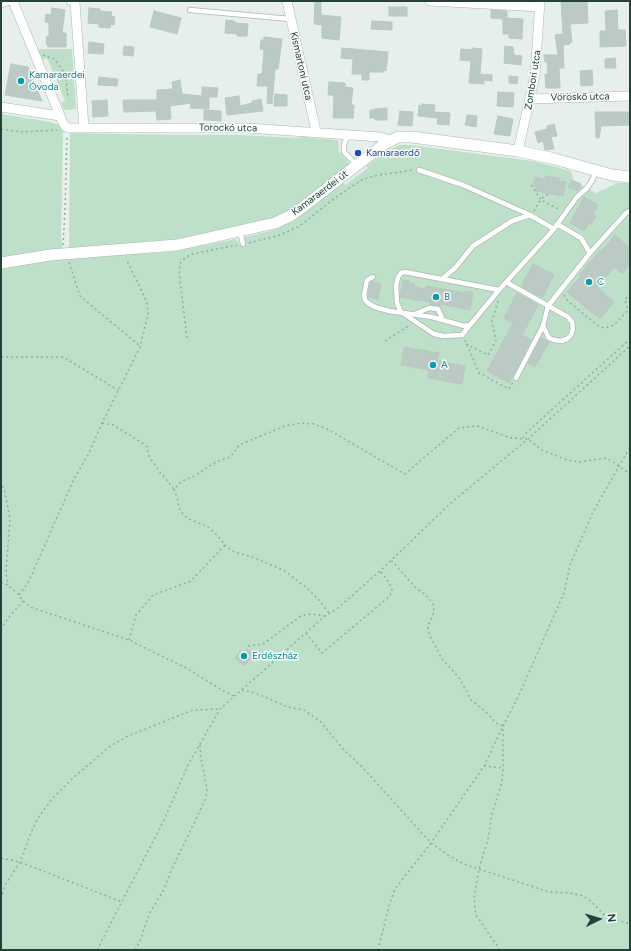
<!DOCTYPE html>
<meta charset="utf-8">
<style>
body{margin:0}
#map{position:relative;width:631px;height:951px;overflow:hidden;background:#e6efeb;font-family:Figtree,sans-serif}
canvas{display:block}
.frame{position:absolute;inset:0;border:2px solid #24423a;pointer-events:none}
.north{position:absolute;left:579px;top:899px;width:40px;height:40px;-webkit-text-stroke:3px #f7fbf9;paint-order:stroke;rotate:85deg;font-size:11px;font-weight:700;line-height:16px;text-align:center;color:#24423a}
.north::after{content:'';display:block;margin:auto;width:14px;height:18px;background:#24423a;clip-path:polygon(50% 0,100% 100%,50% 72%,0 100%)}
</style>
<div id="map">
<canvas width="631" height="951"></canvas>
<div class="frame"></div>
<div class="north">N</div>
</div>
<script>
const ctx = document.querySelector('canvas').getContext('2d');
ctx.lineJoin = 'round';
function paint(path, color) {
  ctx.fillStyle = color;
  ctx.fill(path, 'evenodd');
}
function poly(rows) {
  const path = new Path2D();
  for (const r of rows) {
    path.moveTo(r[0], r[1]);
    for (let i = 2; i < r.length; i += 2) path.lineTo(r[i], r[i + 1]);
  }
  return path;
}
function strokePath(path, color, width, dash) {
  ctx.strokeStyle = color;
  ctx.lineWidth = width;
  ctx.lineCap = dash ? 'butt' : 'round';
  ctx.setLineDash(dash || []);
  ctx.stroke(path);
}
function write(font, color, halo, rows, align = 'center') {
  ctx.font = font + ' Figtree,sans-serif';
  ctx.lineWidth = 3;
  ctx.setLineDash([]);
  ctx.textBaseline = 'middle';
  ctx.strokeStyle = halo;
  ctx.fillStyle = color;
  for (const [text, x, y, turn = 0] of rows) {
    ctx.save();
    ctx.translate(x, y);
    ctx.rotate((+turn || 0) * Math.PI / 180);
    ctx.textAlign = isNaN(turn) ? turn : align;
    if (halo) ctx.strokeText(text, 0, 0);
    ctx.fillText(text, 0, 0);
    ctx.restore();
  }
}
paint(poly([
 [38,49,72,49,76,109,64,110,61,102,65,101,47,58,43,60],
 [1,114,50,122,66,127,63,133,61,237,64,258,170,252,236,239,240,244,245,243,245,237,274,230,293,221,343,183,345,185,368,168,366,166,386,151,400,145,410,145,533,161,571,171,573,178,572,180,596,193,617,183,630,183,630,950,1,950],
 [70,133,173,135,235,135,300,138,301,136,308,136,310,138,338,140,339,152,348,161,349,164,346,169,281,217,185,239,69,248]
]), '#bfe0c8');
const building = poly([
 [315,1,321,1,321,15,341,17,339,40,322,38,322,25,314,24,315,1],
 [561,1,587,1,588,23,570,24,572,42,570,42,570,44,563,45,564,68,559,68,560,88,546,88,545,74,548,74,547,62,545,62,544,55,558,55,555,35,563,34,561,1],
 [389,7,407,7,407,16,389,16,389,7],
 [52,8,65,10,62,33,66,33,66,47,48,47,46,42,47,36,49,36,49,23,45,22,46,14,51,15,52,8],
 [89,8,100,9,100,11,112,12,111,16,115,17,114,25,111,24,110,28,99,27,99,24,88,23,89,8],
 [491,10,507,11,507,18,523,19,522,39,509,38,509,34,503,34,503,19,491,18,491,10],
 [617,10,618,30,625,30,626,46,600,47,600,31,606,31,605,11,617,10],
 [154,11,181,18,177,34,150,27,154,11],
 [226,20,235,21,235,23,248,24,247,36,237,36,237,34,225,33,226,20],
 [372,21,392,22,392,30,371,29,372,21],
 [264,37,282,39,278,69,275,69,272,104,267,103,268,86,257,86,258,74,262,74,264,50,260,49,261,40,264,40,264,37],
 [89,42,104,44,103,54,88,53,89,42],
 [124,46,134,47,133,56,123,55,124,46],
 [505,46,513,47,514,55,522,56,521,65,504,63,505,46],
 [342,48,388,52,386,71,383,70,383,72,369,72,369,80,362,80,362,74,352,74,353,59,341,58,342,48],
 [472,48,482,49,480,74,492,75,492,81,484,80,484,84,469,83,471,61,460,60,461,49,472,50,472,48],
 [615,58,616,68,605,68,605,59,615,58],
 [11,64,28,67,42,101,5,95,11,64],
 [592,70,593,85,581,86,580,71,592,70],
 [509,76,518,77,517,84,509,83,509,76],
 [99,77,118,79,117,86,98,85,99,77],
 [180,80,182,94,202,96,202,87,218,88,217,97,209,97,209,109,190,108,191,103,170,106,171,119,157,120,156,111,124,112,123,100,157,100,157,90,173,89,172,82,180,80],
 [329,82,345,83,345,87,353,88,351,105,354,105,353,118,333,118,334,95,328,95,329,82],
 [498,92,514,93,513,107,497,106,498,92],
 [275,94,287,95,287,106,274,106,275,94],
 [239,96,240,106,252,103,252,101,261,99,263,111,227,115,225,98,239,96],
 [107,100,108,116,93,117,92,101,107,100],
 [422,104,435,105,434,112,450,113,449,125,437,124,438,118,418,116,419,105,422,106,422,104],
 [387,108,387,120,375,120,375,118,370,118,370,110,374,110,374,109,387,108],
 [204,110,221,111,221,121,204,120,204,110],
 [400,111,413,112,412,126,398,125,400,111],
 [595,112,630,112,630,125,601,126,599,138,596,138,595,112],
 [467,115,477,116,476,127,465,125,467,115],
 [498,116,513,119,510,136,494,134,498,116],
 [554,124,557,136,551,137,554,149,545,150,543,141,538,143,535,132,547,129,547,126,554,124],
 [546,176,559,178,559,181,566,182,563,196,535,191,536,187,533,186,535,177,545,179,546,176],
 [572,180,581,184,578,191,568,187,572,180],
 [584,197,598,205,593,214,596,216,591,224,589,223,584,231,570,223,584,197],
 [615,235,630,248,630,264,622,274,614,267,597,287,614,302,600,319,567,292,581,276,579,275,599,251,601,252,615,235],
 [533,264,554,275,542,298,521,286,533,264],
 [403,280,410,281,410,283,415,284,414,287,426,289,426,286,465,293,466,291,473,292,470,310,440,304,440,306,429,304,430,302,400,297,403,280],
 [371,282,381,284,378,299,368,297,371,282],
 [517,293,538,305,522,335,531,340,509,383,487,371,513,323,504,318,517,293],
 [541,338,549,342,535,367,528,363,541,338],
 [404,347,439,353,437,361,465,366,462,384,428,378,429,370,401,365,404,347],
 [247,649,253,654,245,666,235,658,240,651,243,653,247,649]
]);
paint(building, '#bbcac4');
strokePath(building, '#b8c9c2', 1);
const service = poly([
 [190,10,290,19],
 [349,136,345,141,344,146,344,152,357,165],
 [419,170,463,185,530,215,554,229],
 [557,224,581,238,590,253],
 [240,232,243,244],
 [373,277,367,280,364,295,365,300,368,303,375,307,389,311,432,317,464,326,470,325,499,290],
 [442,279,455,268,473,246,512,221,530,215],
 [506,282,568,317,572,322,573,329,571,335,567,339,561,341,554,340,549,338,543,326],
 [415,314,429,308,438,309,443,320],
 [470,325,462,335,443,336,434,334,401,312,397,303,396,286,398,277,401,273,405,272,499,290,554,229,576,198,587,188,593,179,595,171],
 [516,378,543,326,548,306,590,253,626,213,630,211]
]);
const minor = poly([
 [13,1,63,123,66,127,70,128,247,128,380,137,390,140],
 [71,1,75,2,84,128],
 [287,1,316,131],
 [430,1,540,7],
 [1,3,7,1],
 [531,99,630,96],
 [1,107,60,116],
 [518,151,535,75,540,1]
]);
const tertiary = poly([
 [1,263,50,255,177,245,275,223,290,216,299,210,383,145,398,137,412,137,518,151,551,158,612,175,630,177]
]);
strokePath(service, '#a8b8b2', 6);
strokePath(minor, '#a8b8b2', 10);
strokePath(tertiary, '#a8b8b2', 12);
strokePath(poly([
 [43,55,54,59,62,69,66,78,68,98],
 [1,129,22,132,57,130],
 [531,185,541,200,560,210],
 [534,211,541,199,548,194],
 [249,243,280,235,298,227,335,198,363,179,379,175,414,170],
 [63,245,65,211,67,135],
 [69,262,80,296,140,346],
 [630,293,625,300,627,307,630,311],
 [564,295,568,301,597,325,601,327,605,328,614,325,630,308],
 [187,338,180,280,179,270,181,262,186,257,192,254,237,245],
 [465,340,479,373,509,389,513,382],
 [385,341,410,325],
 [466,344,488,355,496,341,492,321,498,301],
 [1,357,63,357,118,390],
 [102,423,113,425,144,444,147,447,149,456,159,471,174,489,181,482,196,475,216,462,230,457,233,454,239,445,285,426,300,423,314,424,327,429,405,474,459,428,477,426,511,438,528,439,542,450,567,460,580,462,605,458,612,461,630,474],
 [523,438,525,434,630,339],
 [1,481,5,493,10,518,6,573,8,585],
 [174,489,177,497,179,508,182,513,187,518,208,527,217,535,225,545,232,551,255,558,285,571,308,589,318,599,329,613],
 [1,582,8,585,19,595,23,601,30,607,129,640,186,668,222,690,234,696],
 [19,595,28,583,74,479,89,453,102,423,140,347,148,314,147,302,126,259],
 [1,630,5,622,23,601],
 [306,633,322,653,390,596,392,589,388,581,380,571],
 [129,640,136,615,153,595,191,581,225,545],
 [248,646,263,644,301,616,311,614,325,616],
 [242,690,255,693,288,707,304,710,321,722,342,748,364,769,431,843,448,855,464,864,549,892,570,893,583,896,591,901,603,914,611,918,630,924],
 [484,766,503,768],
 [1,858,20,862,122,902],
 [1,899,5,885,20,862,33,828,38,818,52,799,72,779,109,747,128,736,193,710,220,709],
 [97,950,164,820,188,765,220,709,325,616,338,608,380,571,453,501,528,439,630,346],
 [135,950,140,941,149,914,164,889,171,871,206,798,207,789,201,758,200,745],
 [378,950,389,906,395,889,431,843,484,766,503,726,496,723,486,712,471,700,460,679,442,659,429,634,428,626,434,612,433,604,426,595,416,588,391,560],
 [500,950,476,915,474,897,479,869,488,839,492,814,502,782,503,768,503,726,519,695,564,593,570,565,593,512,630,447]
]), '#86b3a5', 1.5, [2, 3]);
strokePath(service, '#fff', 4.5);
strokePath(minor, '#fff', 9);
strokePath(tertiary, '#fff', 11);
for (const [x, y, r, color] of [
 [21,81,4,"#0f9aa8"],
 [358,153,4,"#1a4fb4"],
 [589,282,4,"#0f9aa8"],
 [436,297,4,"#0f9aa8"],
 [433,365,4,"#0f9aa8"],
 [244,656,4,"#0f9aa8"]
]) {
  const dot = new Path2D();
  dot.arc(x, y, r, 0, 2 * Math.PI);
  ctx.fillStyle = color;
  ctx.fill(dot);
  strokePath(dot, '#f7fbf9', 1.5);
}
write('10px', '#24423a', '#f7fbf9', [
 ["Kismartoni utca",301,66,77],
 ["Zombori utca",533,80,-81],
 ["Vöröskő utca",580,97,-1],
 ["Torockó utca",228,128,1],
 ["Kamaraerdei út",320,193,-37]
]);
write('10px', '#0d838f', '#f7fbf9', [
 ["Kamaraerdei",29,75],
 ["Óvoda",29,87],
 ["C",597,282],
 ["B",444,297],
 ["A",441,365],
 ["Erdészház",252,656]
], 'left');
write('10px', '#164399', '#f7fbf9', [
 ["Kamaraerdő",366,153]
], 'left');
</script>
